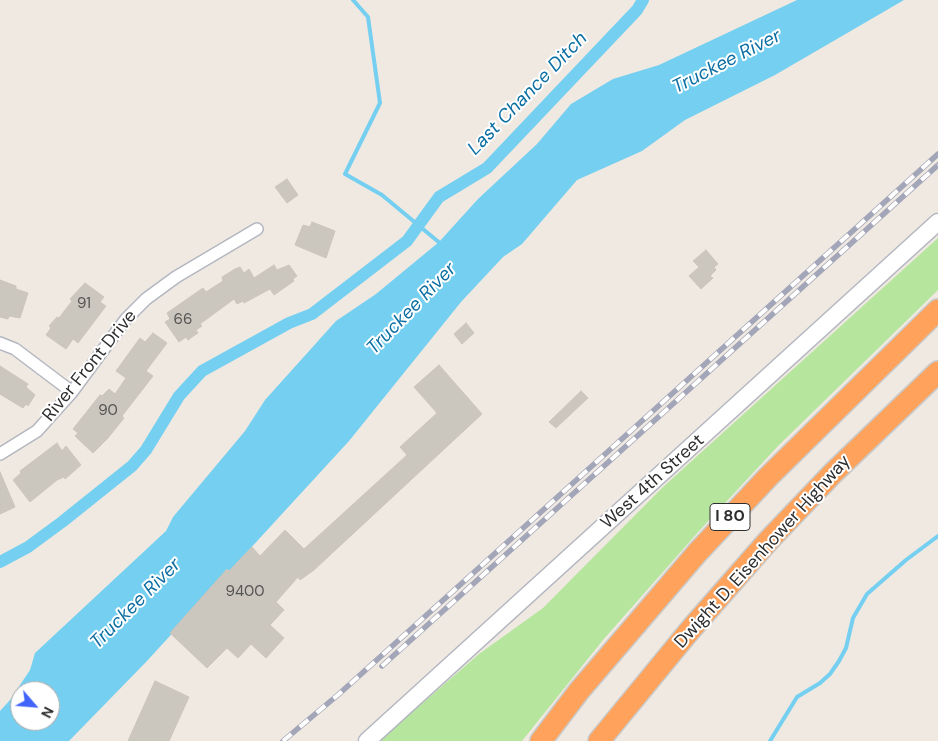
<!DOCTYPE html>
<style>
body{margin:0}
#map{position:relative;width:938px;height:741px;overflow:hidden;background:#efe9e1;font-family:"DM Sans",sans-serif}
canvas{display:block}
.north{position:absolute;left:10px;top:681px;width:50px;height:50px;box-sizing:border-box;background:#fff;border:1px solid #ababab;border-radius:50%;rotate:117deg;font-size:14px;font-weight:700;line-height:20px;text-align:center;color:#2e2e2e}
.north::after{content:'';display:block;margin:auto;width:18px;height:22px;background:#4264fb;clip-path:polygon(50% 0,100% 100%,50% 72%,0 100%)}
</style>
<div id="map">
<canvas width="938" height="741"></canvas>
<div class="north">N</div>
</div>
<script>
const ctx = document.querySelector('canvas').getContext('2d');
ctx.lineJoin = 'round';
function paint(path, color) {
  ctx.fillStyle = color;
  ctx.fill(path, 'evenodd');
}
function poly(rows) {
  const path = new Path2D();
  for (const r of rows) {
    path.moveTo(r[0], r[1]);
    for (let i = 2; i < r.length; i += 2) path.lineTo(r[i], r[i + 1]);
  }
  return path;
}
function strokePath(path, color, width, dash) {
  ctx.strokeStyle = color;
  ctx.lineWidth = width;
  ctx.lineCap = dash ? 'butt' : 'round';
  ctx.setLineDash(dash || []);
  ctx.stroke(path);
}
function write(font, color, halo, rows, align = 'center') {
  ctx.font = font + ' "DM Sans",sans-serif';
  ctx.lineWidth = 4;
  ctx.setLineDash([]);
  ctx.textBaseline = 'middle';
  ctx.strokeStyle = halo;
  ctx.fillStyle = color;
  for (const [text, x, y, turn = 0] of rows) {
    ctx.save();
    ctx.translate(x, y);
    ctx.rotate((+turn || 0) * Math.PI / 180);
    ctx.textAlign = isNaN(turn) ? turn : align;
    if (halo) ctx.strokeText(text, 0, 0);
    ctx.fillText(text, 0, 0);
    ctx.restore();
  }
}
paint(poly([
 [938,238,938,290,778,446,700,530,603,640,522,741,379,741,479,654,543,608,663,487]
]), '#b6e59e');
paint(poly([
 [797,0,904,0,775,75,685,120,642,151,577,180,522,244,503,257,461,302,349,441,146,662,69,741,0,741,0,711,10,700,30,670,35,653,166,531,173,517,245,431,265,400,336,321,376,294,439,242,478,199,537,144,571,104,613,79,659,65],
 [20,691,50,691,50,721,20,721]
]), '#75cff0');
strokePath(poly([
 [353,0,368,17,380,103,345,174,382,195,441,244],
 [770,741,797,697,820,683,830,674,839,661,846,648,853,618,867,594,906,560,938,536]
]), '#75cff0', 4);
strokePath(poly([
 [0,562,28,547,62,522,132,466,146,450,179,396,202,371,289,323,312,314,407,241,439,197,487,168,637,10,643,0]
]), '#75cff0', 12);
const building = poly([
 [287,179,298,195,287,203,275,187,287,179],
 [312,222,335,231,326,258,295,245,303,225,310,227,312,222],
 [706,250,718,264,714,267,716,270,710,276,713,278,701,289,689,276,699,267,693,261,706,250],
 [274,265,277,270,289,265,297,276,293,279,294,281,274,295,270,289,244,303,243,301,237,304,234,299,200,324,202,326,196,330,198,333,192,337,188,340,186,337,179,342,165,322,170,319,167,313,203,288,206,292,223,281,222,277,235,269,240,267,244,273,249,269,254,278,274,265],
 [0,280,16,286,16,289,28,293,20,318,9,316,8,319,0,317,0,280],
 [85,283,104,297,100,302,106,306,78,343,73,339,66,349,46,335,51,328,49,326,57,317,59,318,72,301,70,299,85,283],
 [466,323,474,333,462,344,454,334,466,323],
 [153,333,167,343,146,371,153,376,122,416,124,418,108,438,93,453,75,436,78,433,73,429,100,395,102,396,109,389,115,394,126,378,116,371,140,338,145,342,153,333],
 [439,365,482,414,314,570,300,580,298,577,276,602,284,610,270,625,284,638,266,658,251,644,238,658,227,648,207,668,170,633,227,569,229,571,252,547,260,556,285,530,304,549,407,455,400,447,437,413,414,387,439,365],
 [0,366,28,384,26,387,35,395,28,406,26,404,23,408,0,394,0,366],
 [581,391,588,398,556,428,549,422,581,391],
 [57,443,62,451,66,446,81,465,65,479,64,477,57,480,30,502,13,480,21,473,20,471,57,443],
 [0,472,15,507,0,514,0,472],
 [155,681,189,697,169,741,128,741,155,681]
]);
paint(building, '#cbc7bf');
strokePath(building, '#cbc5ba', 1);
const street = poly([
 [0,343,15,349,72,392],
 [0,454,37,431,72,392,126,319,146,299,176,277,257,229]
]);
const secondary = poly([
 [367,741,938,222]
]);
const highway = poly([
 [541,741,579,691,697,553,768,477,938,310],
 [599,741,691,629,768,541,833,473,938,372]
]);
strokePath(street, '#b4b7c1', 14);
strokePath(secondary, '#b4b7c1', 19);
strokePath(highway, '#c9c9c9', 24);
strokePath(street, '#fff', 11);
strokePath(secondary, '#fff', 16);
strokePath(highway, '#ffa35c', 21);
const rail = poly([
 [382,666,938,165],
 [283,741,339,694,938,154]
]);
strokePath(rail, '#a3a6b8', 5.5);
strokePath(rail, '#fff', 4, [11]);
write('15px', '#555452', null, [
 ["91",84,304],
 ["66",183,320],
 ["90",108,411],
 ["9400",245,592]
]);
for (const [x, y, w] of [
 [730,517,40]
]) {
  const box = new Path2D();
  box.roundRect(x - w / 2, y - 13.5, w, 27, 4);
  ctx.fillStyle = '#fff';
  ctx.fill(box);
  strokePath(box, '#2e2e2e', 1);
}
write('bold 16px', '#2e2e2e', null, [
 ["I 80",730,517]
]);
write('18px', '#2e2e2e', '#fff', [
 ["River Front Drive",90,366,-51],
 ["West 4th Street",653,482,-42],
 ["Dwight D. Eisenhower Highway",763,552,-48]
]);
write('italic 19px', '#0d6fa3', '#fff', [
 ["Truckee River",727,62,-27],
 ["Last Chance Ditch",528,94,-46],
 ["Truckee River",412,309,-46],
 ["Truckee River",136,604,-45]
]);
</script>
